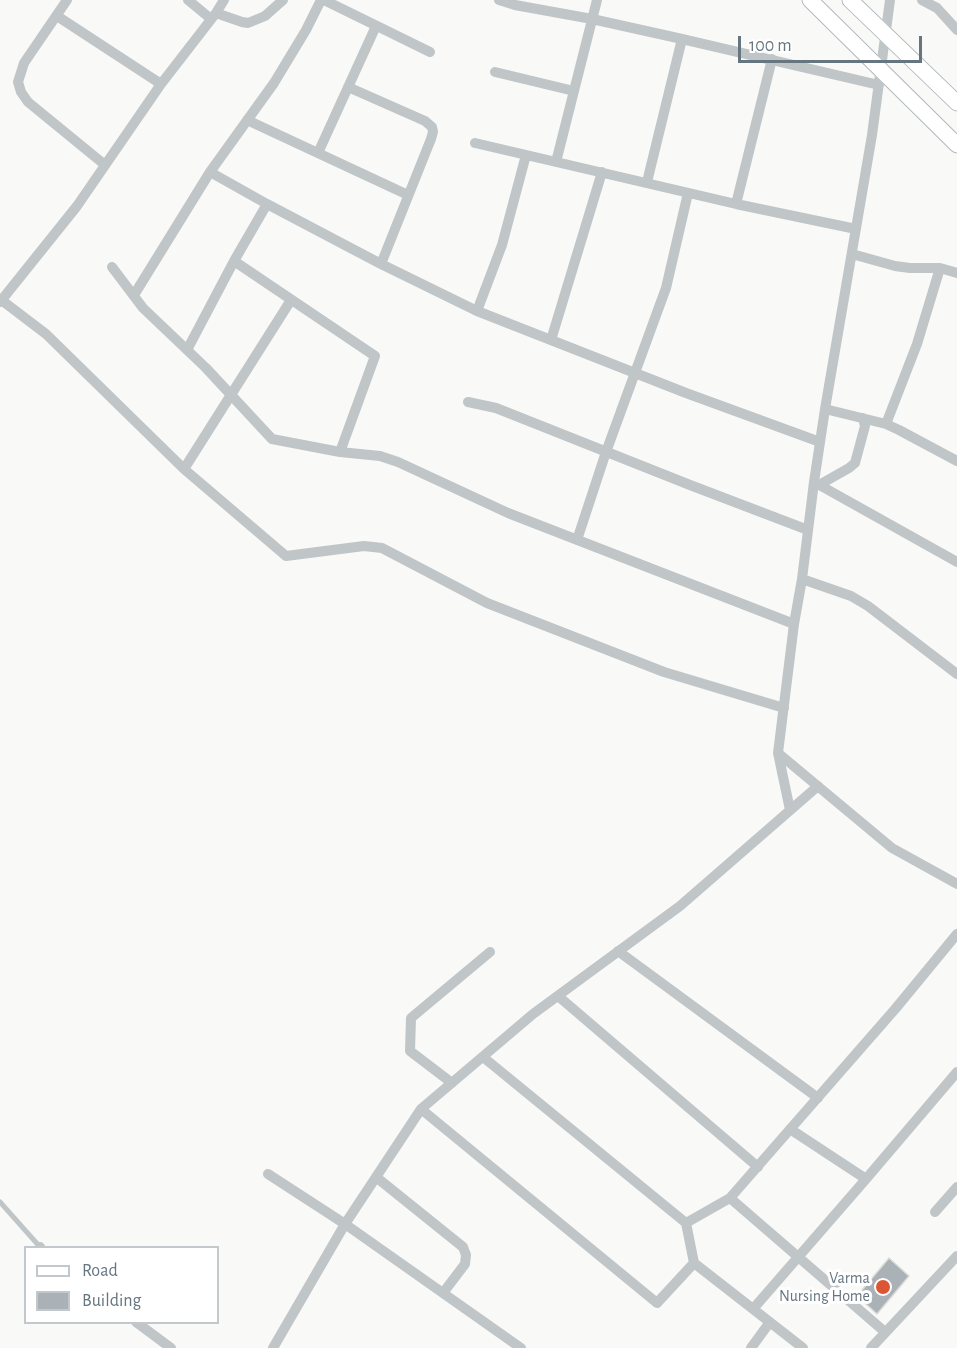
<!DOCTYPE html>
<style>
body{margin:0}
#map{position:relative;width:957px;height:1348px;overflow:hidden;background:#f9f9f7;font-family:"Alegreya Sans",sans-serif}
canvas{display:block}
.legend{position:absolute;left:24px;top:1246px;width:195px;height:78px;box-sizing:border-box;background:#fff;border:2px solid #c2c8cc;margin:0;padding:8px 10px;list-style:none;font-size:18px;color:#667680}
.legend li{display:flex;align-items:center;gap:12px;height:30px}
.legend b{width:30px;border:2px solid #c2c8cc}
.scale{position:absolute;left:738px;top:36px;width:184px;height:27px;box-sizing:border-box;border:3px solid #667680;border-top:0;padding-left:8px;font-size:18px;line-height:21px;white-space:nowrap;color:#667680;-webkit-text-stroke:4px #fff;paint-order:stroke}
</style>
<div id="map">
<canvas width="957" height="1348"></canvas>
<ul class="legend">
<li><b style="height:8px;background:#fff"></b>Road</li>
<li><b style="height:16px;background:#aab2b7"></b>Building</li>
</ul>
<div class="scale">100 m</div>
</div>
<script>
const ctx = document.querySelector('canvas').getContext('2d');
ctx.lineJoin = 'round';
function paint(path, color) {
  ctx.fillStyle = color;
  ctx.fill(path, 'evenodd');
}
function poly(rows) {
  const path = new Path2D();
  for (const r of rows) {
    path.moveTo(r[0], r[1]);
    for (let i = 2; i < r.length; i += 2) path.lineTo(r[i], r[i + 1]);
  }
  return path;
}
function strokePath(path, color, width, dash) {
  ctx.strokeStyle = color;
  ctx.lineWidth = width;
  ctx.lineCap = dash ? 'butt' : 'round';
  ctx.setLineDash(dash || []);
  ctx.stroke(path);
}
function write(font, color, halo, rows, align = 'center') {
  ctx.font = font + ' "Alegreya Sans",sans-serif';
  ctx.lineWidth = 6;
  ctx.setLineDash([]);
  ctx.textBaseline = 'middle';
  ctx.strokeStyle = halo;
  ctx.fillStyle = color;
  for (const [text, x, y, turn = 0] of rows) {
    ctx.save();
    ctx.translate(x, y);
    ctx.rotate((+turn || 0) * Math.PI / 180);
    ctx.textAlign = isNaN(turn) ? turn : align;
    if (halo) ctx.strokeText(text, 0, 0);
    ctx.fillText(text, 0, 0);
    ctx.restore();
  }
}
const building = poly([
 [889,1258,909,1276,877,1314,857,1296,889,1258]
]);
paint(building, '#aab2b7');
strokePath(building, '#dbdbd9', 1.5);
const secondary = poly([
 [810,0,957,145],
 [850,0,957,103]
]);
strokePath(secondary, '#b3b9bd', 17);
strokePath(poly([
 [0,1202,40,1247]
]), '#c0c5c8', 5);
strokePath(poly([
 [67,0,24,63,18,82,21,92,28,102,105,165],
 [188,0,211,19],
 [324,0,430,52],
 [499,0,515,5,592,19,682,39,879,85],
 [890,0,872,135,825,409,814,482,802,579,794,624,778,753,892,848,957,884],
 [922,0,937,8,957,30],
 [216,13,242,22,248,23,265,16,283,0],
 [57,16,161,84],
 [495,72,574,91],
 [348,87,425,121,432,127,433,132,431,139,381,264],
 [247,120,408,195],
 [475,143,736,204,856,229],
 [318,153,376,26],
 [556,162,597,0],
 [210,172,274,83,306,30,321,0],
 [647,182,682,39],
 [736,204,772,59],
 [852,254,895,266,910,268,940,268,957,273],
 [234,261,375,356,340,452],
 [112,267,143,308,206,368,272,439,340,452,380,456,398,462,508,513,794,624],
 [134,295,210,172,267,204,381,264,477,311,686,393,820,442],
 [0,299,46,334,184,469,286,556,364,546,382,548,487,603,664,672,784,708],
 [0,302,77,206,161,84,216,13,224,0],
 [477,311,502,245,526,155],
 [551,340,602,172],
 [187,350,234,261,267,204],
 [468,402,496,408,690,485,808,530],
 [825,409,886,424,899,430,957,461],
 [886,424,917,344,940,268],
 [184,469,291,300],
 [814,482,957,562],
 [819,485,849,468,855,463,865,426,863,418],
 [577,540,606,452,666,288,688,193],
 [802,579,851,596,868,606,957,674],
 [778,753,790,810],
 [618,951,818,1098],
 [558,996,758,1167],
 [483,1057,686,1223,694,1263],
 [452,1083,410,1051,411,1018,490,952],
 [790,1129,866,1179],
 [268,1174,345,1224,521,1348],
 [376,1177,463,1247,466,1255,465,1264,443,1293],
 [730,1198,885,1332],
 [935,1212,957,1187],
 [686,1223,730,1198,896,1008,957,934],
 [40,1247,40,1248],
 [753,1309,866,1179,957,1072],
 [136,1322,171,1348],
 [273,1348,345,1224,421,1109],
 [751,1348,770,1322],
 [803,1348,694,1263,657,1303,421,1109,533,1014,680,906,818,786],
 [871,1348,957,1256]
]), '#c0c5c8', 10);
strokePath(secondary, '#fff', 15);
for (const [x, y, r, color] of [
 [883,1287,8,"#db5635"]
]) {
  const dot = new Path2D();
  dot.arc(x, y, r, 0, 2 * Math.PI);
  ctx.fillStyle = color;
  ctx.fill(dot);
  strokePath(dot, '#fff', 2);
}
write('16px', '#667680', '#fff', [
 ["Varma",870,1278],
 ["Nursing Home",870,1296]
], 'right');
</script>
